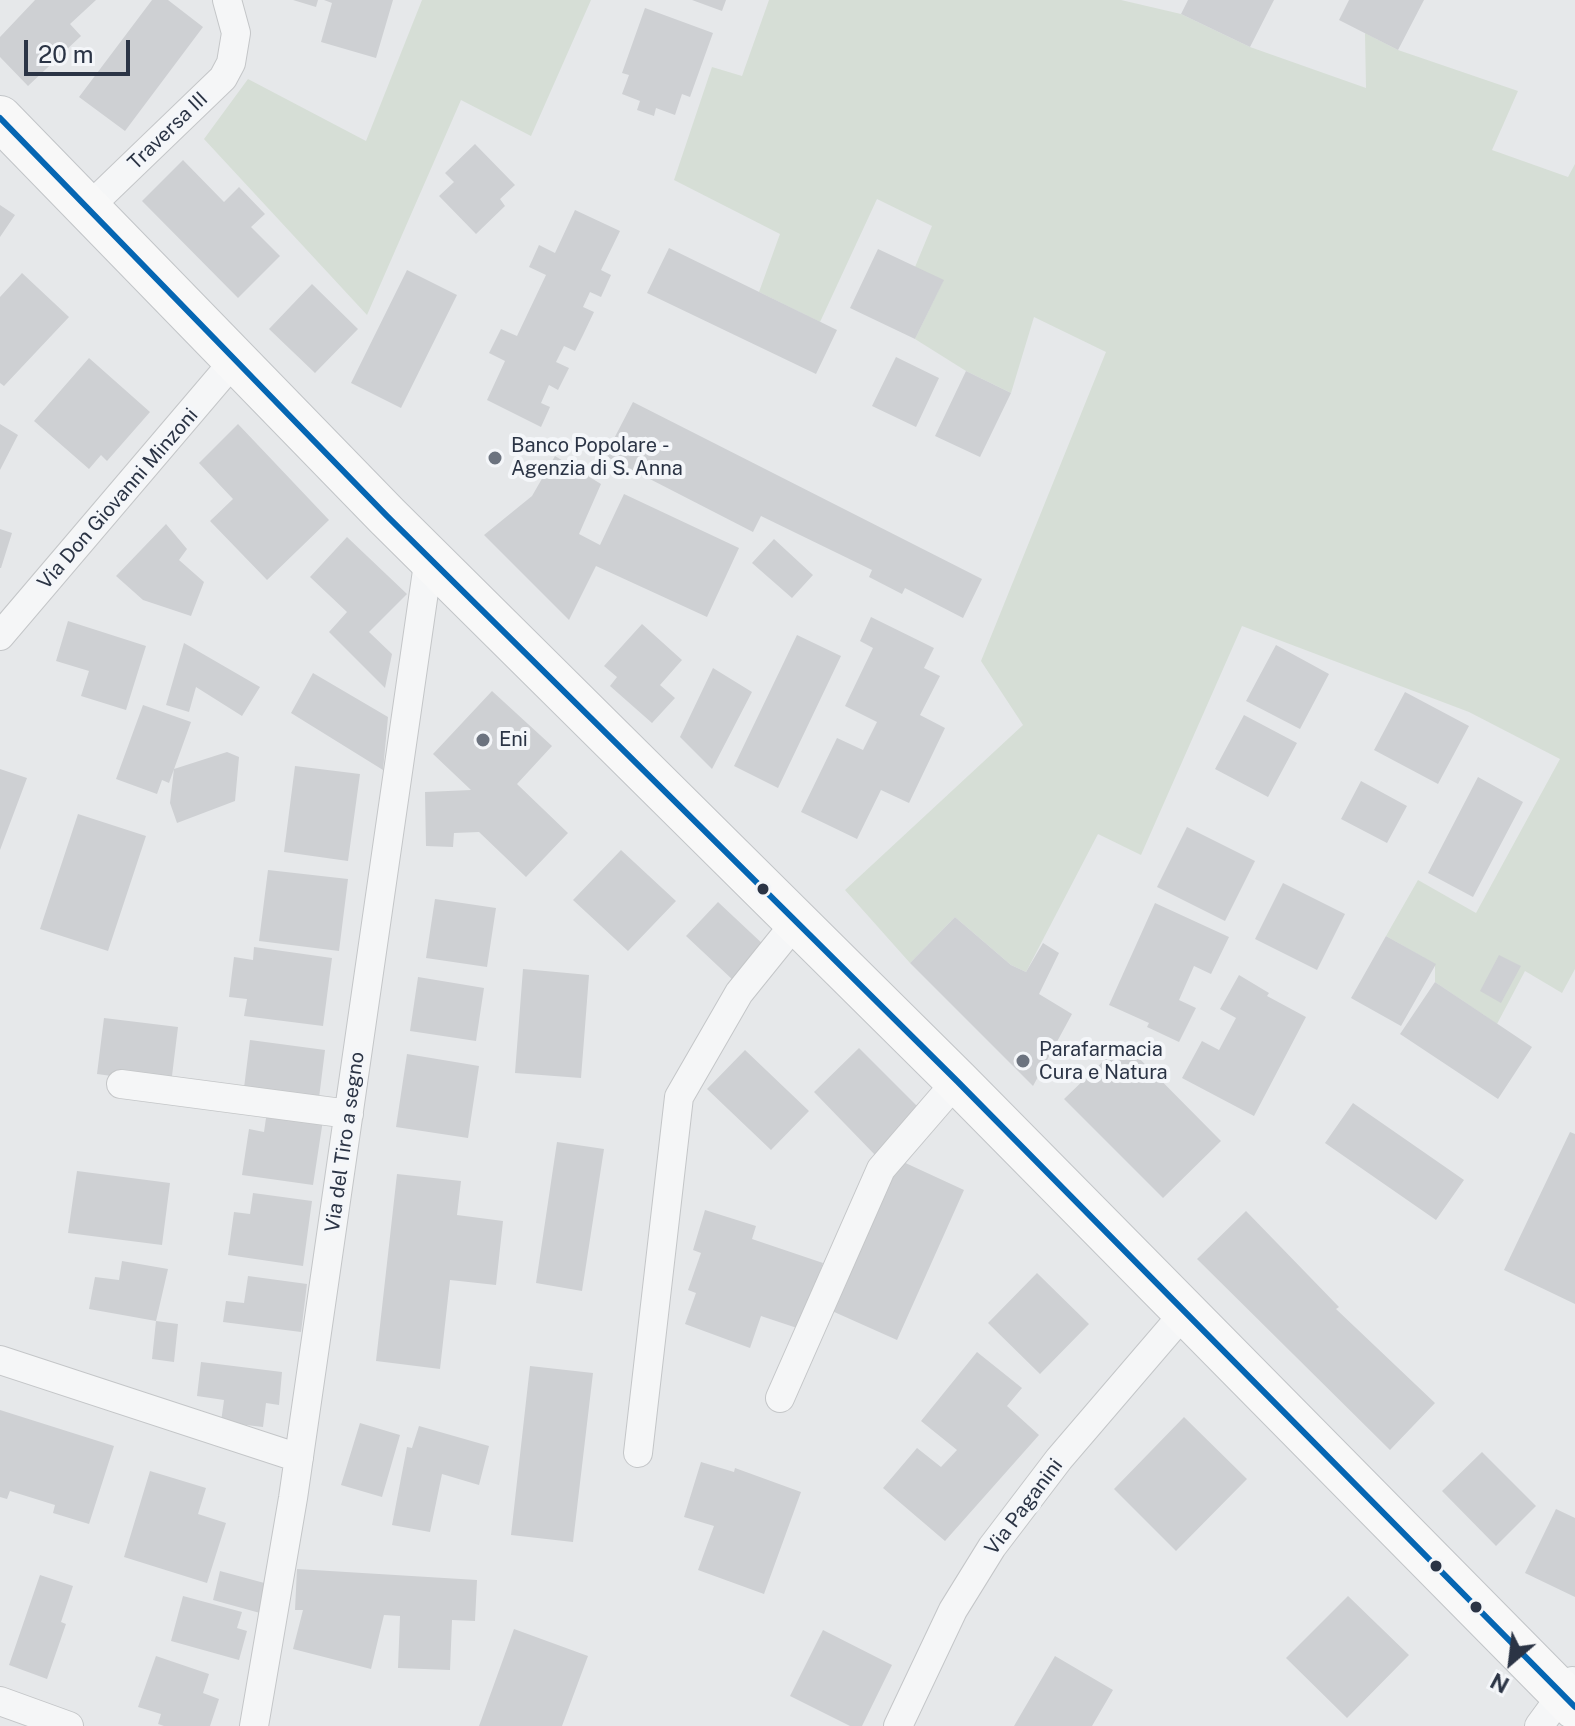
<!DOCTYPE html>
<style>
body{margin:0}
#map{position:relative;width:1575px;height:1726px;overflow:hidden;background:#e6e8ea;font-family:"Public Sans",sans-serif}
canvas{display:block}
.north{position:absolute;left:1471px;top:1622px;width:80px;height:80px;-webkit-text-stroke:6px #f4f6f9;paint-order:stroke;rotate:208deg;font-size:22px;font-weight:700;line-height:32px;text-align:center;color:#2b3445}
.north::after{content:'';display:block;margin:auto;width:28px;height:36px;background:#2b3445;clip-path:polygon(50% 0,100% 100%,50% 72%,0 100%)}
.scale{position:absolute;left:24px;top:40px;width:106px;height:36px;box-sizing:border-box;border:4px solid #2b3445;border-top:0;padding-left:10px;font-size:24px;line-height:28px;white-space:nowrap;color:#2b3445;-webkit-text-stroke:6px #f4f6f9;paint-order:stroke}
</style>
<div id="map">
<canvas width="1575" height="1726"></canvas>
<div class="north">N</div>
<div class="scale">20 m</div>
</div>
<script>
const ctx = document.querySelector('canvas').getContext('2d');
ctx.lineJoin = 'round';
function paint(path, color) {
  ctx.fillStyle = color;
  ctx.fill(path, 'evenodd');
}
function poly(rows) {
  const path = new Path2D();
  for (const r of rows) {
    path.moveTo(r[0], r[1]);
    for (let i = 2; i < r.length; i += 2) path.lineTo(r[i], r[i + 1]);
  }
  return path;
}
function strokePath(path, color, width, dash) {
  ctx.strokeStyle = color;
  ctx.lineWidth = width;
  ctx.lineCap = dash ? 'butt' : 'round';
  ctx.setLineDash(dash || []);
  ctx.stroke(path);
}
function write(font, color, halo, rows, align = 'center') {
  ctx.font = font + ' "Public Sans",sans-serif';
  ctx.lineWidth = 8;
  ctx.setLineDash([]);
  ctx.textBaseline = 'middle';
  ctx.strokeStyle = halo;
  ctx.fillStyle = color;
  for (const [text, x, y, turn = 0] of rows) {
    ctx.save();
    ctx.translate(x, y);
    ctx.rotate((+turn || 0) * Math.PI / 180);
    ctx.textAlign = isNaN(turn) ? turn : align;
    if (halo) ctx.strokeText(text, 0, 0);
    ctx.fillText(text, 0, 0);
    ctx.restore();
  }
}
paint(poly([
 [422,0,591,0,531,136,461,100,367,315,204,139,248,79,366,141],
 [769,0,1121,0,1181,14,1250,47,1366,88,1365,33,1398,50,1518,91,1492,150,1568,177,1575,164,1575,969,1562,993,1525,971,1497,1024,1435,982,1435,964,1386,936,1418,880,1476,913,1560,759,1469,712,1242,626,1141,855,1098,834,1026,972,1011,965,955,917,910,963,845,890,1023,725,981,661,1106,352,1034,317,1011,393,966,371,915,339,943,281,915,267,932,226,877,199,820,322,759,292,780,234,674,180,712,67,742,76]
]), '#d6ded6');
paint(poly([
 [35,0,96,0,70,24,81,36,28,86,0,57,0,37],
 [152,0,168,0,203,27,125,131,79,97],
 [293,0,318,0,316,7],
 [324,0,393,0,376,58,321,42,332,3],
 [692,0,726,0,722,11],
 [1188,0,1274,0,1250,47,1181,14],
 [1349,0,1424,0,1398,50,1339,20],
 [645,8,713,33,690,97,682,94,675,115,656,108,654,116,637,110,640,101,622,94,629,75,622,73],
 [475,144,515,185,500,199,505,206,476,234,439,196,454,182,445,173],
 [183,160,224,202,239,187,265,214,251,227,280,256,238,298,142,201],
 [0,205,15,215,0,237],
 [575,210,620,231,601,270,611,275,601,297,590,292,583,307,594,312,583,335,575,351,564,346,556,362,569,368,558,390,549,385,541,403,550,407,541,427,487,400,505,361,489,353,501,329,517,336,546,275,529,267,539,245,555,253],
 [669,248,837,330,816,374,647,293],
 [878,249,944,280,915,339,850,308],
 [407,270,457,295,401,408,351,383],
 [22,273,69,317,4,386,0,383,0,297],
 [312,284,358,329,315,373,269,329],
 [896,357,939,378,916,427,872,406],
 [89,358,150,412,107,461,101,455,89,469,34,421],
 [966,371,1011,393,980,457,935,436],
 [633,402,982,579,963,618,905,588,902,594,869,577,872,570,761,516,753,532,605,456],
 [0,424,18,435,0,470],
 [238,424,329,520,267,580,210,521,233,499,199,463],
 [555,456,601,484,579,534,600,545,624,494,739,548,707,617,596,566,569,620,484,535,532,496],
 [166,524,187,549,179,560,204,582,191,616,143,600,116,576],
 [0,529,12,533,1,568,0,568],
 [347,537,407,594,369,632,392,654,385,688,329,632,347,612,310,577],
 [774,539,813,575,792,598,752,563],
 [871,617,934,648,924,668,940,676,920,715,945,728,909,803,881,790,857,839,801,812,837,738,863,750,877,722,845,706,873,648,860,641],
 [68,621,146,646,126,710,81,696,89,671,56,661],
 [642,624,682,660,660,685,675,698,652,723,610,686,617,677,604,666],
 [797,635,841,656,778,788,734,766],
 [184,643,260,687,242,716,196,687,189,712,166,705],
 [1276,645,1329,674,1300,729,1246,701],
 [713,668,752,692,712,769,680,737],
 [313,673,388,717,383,770,291,713],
 [492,691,552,746,517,784,568,833,526,877,479,832,454,833,453,847,426,846,425,792,471,790,433,754],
 [1405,692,1469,726,1438,784,1374,750],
 [143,705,191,722,169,783,162,780,157,794,116,779],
 [1244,715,1297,743,1268,797,1215,769],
 [227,752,239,757,235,801,177,823,170,803,174,769],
 [295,766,360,774,348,861,284,852],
 [0,769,27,778,0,850],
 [1478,777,1523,802,1473,897,1428,873],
 [1361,781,1407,806,1387,843,1341,819],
 [78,814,146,836,108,951,40,929],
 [1187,827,1255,861,1225,921,1157,887],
 [621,850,676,901,628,951,573,900],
 [268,870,348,879,339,951,259,941],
 [1283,883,1345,914,1317,970,1255,939],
 [435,899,496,908,487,967,426,958],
 [718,902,766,947,734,981,686,936],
 [1155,903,1229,937,1211,974,1194,966,1179,1000,1196,1008,1179,1042,1147,1027,1149,1023,1109,1005],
 [955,917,1011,965,1026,972,1043,943,1059,953,1039,994,1072,1014,1033,1086,910,963],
 [1386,936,1436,964,1401,1026,1351,998],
 [254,947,332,958,323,1026,244,1016,247,999,229,997,234,957,253,960],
 [1499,955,1521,966,1501,1003,1480,991],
 [523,969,589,975,581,1078,515,1073],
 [1239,975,1269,993,1267,996,1306,1017,1254,1116,1182,1078,1202,1041,1219,1050,1236,1018,1220,1009],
 [418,977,484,988,476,1041,410,1031],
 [1435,982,1532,1047,1498,1099,1400,1034],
 [104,1018,178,1027,171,1084,97,1074],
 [250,1040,325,1050,318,1106,243,1096],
 [1123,1042,1221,1141,1163,1198,1064,1099],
 [859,1048,922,1111,876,1156,814,1092],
 [745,1050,809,1111,771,1150,707,1089],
 [407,1054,479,1066,468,1138,396,1127],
 [1353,1103,1464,1180,1436,1220,1325,1143],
 [267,1111,323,1120,313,1185,242,1175,249,1129,264,1132],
 [1570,1132,1575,1134,1575,1304,1504,1270],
 [557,1142,604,1149,582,1291,536,1283],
 [899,1160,964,1190,897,1340,832,1311],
 [77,1171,170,1183,162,1245,68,1233],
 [397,1174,461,1181,457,1215,503,1221,496,1285,450,1280,440,1369,376,1361],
 [253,1193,312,1201,303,1266,228,1255,234,1212,250,1214],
 [705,1210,756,1226,752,1239,823,1263,800,1329,761,1316,750,1348,685,1324,696,1293,688,1290,701,1253,693,1250],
 [1246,1211,1339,1307,1336,1309,1435,1403,1390,1450,1197,1259],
 [122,1261,168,1269,156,1321,178,1324,174,1362,152,1359,156,1321,89,1309,95,1277,119,1280],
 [1037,1273,1089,1324,1040,1374,988,1323],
 [248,1276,307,1284,301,1332,223,1322,226,1301,244,1303],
 [977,1352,1022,1388,1007,1406,1039,1435,945,1541,883,1488,917,1448,941,1467,957,1450,921,1421],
 [201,1362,282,1372,279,1405,266,1403,263,1427,221,1422,224,1400,197,1396],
 [530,1366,593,1373,573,1542,511,1535],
 [0,1410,114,1446,89,1524,53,1513,55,1505,10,1491,7,1499,0,1497],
 [1184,1417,1247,1479,1176,1551,1114,1489],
 [360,1423,400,1435,382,1497,341,1485],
 [419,1426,489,1446,479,1485,442,1474,430,1532,392,1525,407,1447,412,1448],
 [1482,1452,1536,1506,1496,1546,1442,1491],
 [701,1462,734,1472,735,1468,801,1492,764,1594,698,1570,714,1526,684,1517],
 [150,1471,206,1488,198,1514,226,1523,207,1583,124,1557],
 [1556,1509,1575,1518,1575,1597,1525,1573],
 [297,1569,477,1580,475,1621,452,1620,450,1670,398,1668,400,1616,384,1615,371,1669,293,1649,303,1610,295,1610],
 [220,1571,268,1584,260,1613,213,1600],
 [40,1575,73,1586,61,1622,66,1624,47,1679,9,1665],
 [183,1596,242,1612,237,1628,247,1631,239,1660,171,1641],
 [1348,1596,1409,1655,1347,1718,1286,1658],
 [514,1629,588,1656,562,1726,479,1726],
 [823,1630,892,1665,862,1726,850,1726,790,1696],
 [156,1656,209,1674,203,1693,219,1699,210,1726,164,1726,158,1724,161,1714,138,1707],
 [1055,1656,1113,1690,1092,1726,1014,1726]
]), '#ced0d3');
const street = poly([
 [88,208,223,78,231,63,236,33,227,0],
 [0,636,234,361],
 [121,1084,349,1114],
 [0,1360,299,1458],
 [780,1398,881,1169,957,1081],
 [638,1453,679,1097,739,993,797,921],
 [0,1701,69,1726],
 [254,1726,293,1498,429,557],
 [898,1726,953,1610,992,1547,1059,1459,1185,1312],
 [1539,1726,1572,1681]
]);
const primary = poly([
 [0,118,387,516,957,1081,1575,1707]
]);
strokePath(street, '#c4c6c8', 30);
strokePath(primary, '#c2c5c8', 46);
strokePath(street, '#f5f6f7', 28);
strokePath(primary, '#f8f8f8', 44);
strokePath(poly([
 [0,118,387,516,957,1081,1575,1707]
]), '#0566b3', 6);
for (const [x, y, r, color] of [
 [495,458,8,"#6c737f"],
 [483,740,8,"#6c737f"],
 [763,889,7,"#2b3445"],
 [1023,1061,8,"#6c737f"],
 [1436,1566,7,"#2b3445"],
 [1476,1607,7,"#2b3445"]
]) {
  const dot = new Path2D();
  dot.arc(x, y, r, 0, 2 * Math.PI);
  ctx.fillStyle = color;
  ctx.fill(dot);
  strokePath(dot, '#f4f6f9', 3);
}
write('20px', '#2b3445', '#f4f6f9', [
 ["Traversa III",168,131,-44],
 ["Via Don Giovanni Minzoni",118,499,-49],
 ["Via del Tiro a segno",345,1142,-82],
 ["Via Paganini",1024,1507,-53]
]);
write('20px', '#2b3445', '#f4f6f9', [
 ["Banco Popolare -",511,446],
 ["Agenzia di S. Anna",511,469],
 ["Eni",499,740],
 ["Parafarmacia",1039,1050],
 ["Cura e Natura",1039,1073]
], 'left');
</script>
